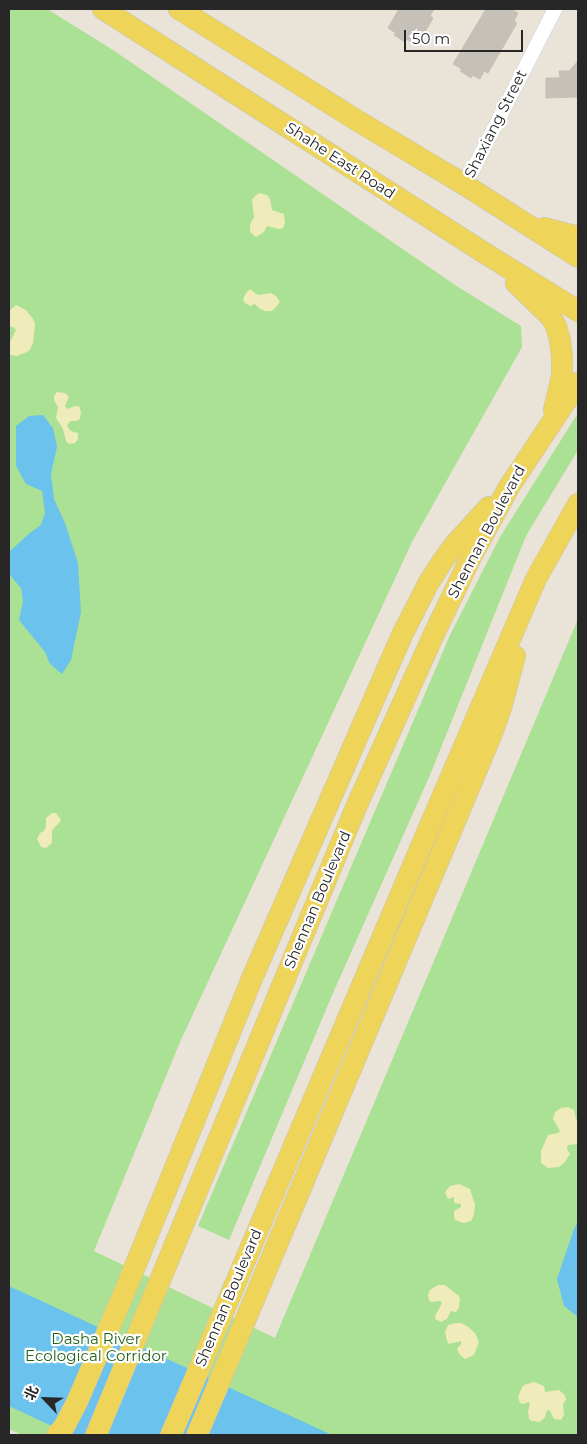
<!DOCTYPE html>
<meta charset="utf-8">
<style>
body{margin:0}
#map{position:relative;width:587px;height:1444px;overflow:hidden;background:#eae3d8;font-family:Montserrat,"Noto Sans SC",sans-serif}
canvas{display:block}
.frame{position:absolute;inset:0;border:10px solid #272727;pointer-events:none}
.north{position:absolute;left:20px;top:1374px;width:50px;height:50px;-webkit-text-stroke:4px #fff;paint-order:stroke;rotate:294deg;font-size:14px;font-weight:700;line-height:20px;text-align:center;color:#272727}
.north::after{content:'';display:block;margin:auto;width:18px;height:22px;background:#272727;clip-path:polygon(50% 0,100% 100%,50% 72%,0 100%)}
.scale{position:absolute;left:404px;top:30px;width:119px;height:22px;box-sizing:border-box;border:2px solid #272727;border-top:0;padding-left:6px;font-size:15px;line-height:18px;white-space:nowrap;color:#272727;-webkit-text-stroke:4px #fff;paint-order:stroke}
</style>
<div id="map">
<canvas width="587" height="1444"></canvas>
<div class="frame"></div>
<div class="north">北</div>
<div class="scale">50 m</div>
</div>
<script>
const ctx = document.querySelector('canvas').getContext('2d');
ctx.lineJoin = 'round';
function paint(path, color) {
  ctx.fillStyle = color;
  ctx.fill(path, 'evenodd');
}
function poly(rows) {
  const path = new Path2D();
  for (const r of rows) {
    path.moveTo(r[0], r[1]);
    for (let i = 2; i < r.length; i += 2) path.lineTo(r[i], r[i + 1]);
  }
  return path;
}
function strokePath(path, color, width, dash) {
  ctx.strokeStyle = color;
  ctx.lineWidth = width;
  ctx.lineCap = dash ? 'butt' : 'round';
  ctx.setLineDash(dash || []);
  ctx.stroke(path);
}
function write(font, color, halo, rows, align = 'center') {
  ctx.font = font + ' Montserrat,sans-serif';
  ctx.lineWidth = 4.5;
  ctx.setLineDash([]);
  ctx.textBaseline = 'middle';
  ctx.strokeStyle = halo;
  ctx.fillStyle = color;
  for (const [text, x, y, turn = 0] of rows) {
    ctx.save();
    ctx.translate(x, y);
    ctx.rotate((+turn || 0) * Math.PI / 180);
    ctx.textAlign = isNaN(turn) ? turn : align;
    if (halo) ctx.strokeText(text, 0, 0);
    ctx.fillText(text, 0, 0);
    ctx.restore();
  }
}
paint(poly([
 [9,9,47,9,113,50,455,285,521,326,522,347,412,542,180,1042,94,1251,275,1338,578,619,578,1435,22,1435,9,1429],
 [578,413,578,450,526,536,430,775,333,993,229,1240,198,1226,450,635,500,537]
]), '#aae194');
paint(poly([
 [259,193,267,195,270,199,272,210,284,214,285,223,283,228,279,229,267,226,264,232,256,237,250,232,250,227,251,222,254,218,252,199],
 [250,289,258,295,271,293,276,296,280,302,277,306,272,311,265,311,260,309,255,304,250,306,245,303,243,299,246,293],
 [16,305,26,310,33,319,35,324,33,343,29,351,17,356,11,355,9,352,9,344,16,330,13,327,9,326,9,311],
 [57,392,65,393,69,397,65,406,67,409,75,406,79,406,81,412,80,419,77,421,70,421,67,426,71,431,78,433,78,439,75,443,69,444,66,441,63,429,56,418,58,407,54,400,54,396],
 [52,813,56,813,61,820,60,822,53,829,52,832,52,843,46,848,41,847,37,839,40,833,44,831,46,826,46,818],
 [568,1107,574,1110,576,1119,578,1120,578,1144,568,1145,567,1149,570,1154,564,1163,559,1167,548,1168,541,1163,541,1151,548,1135,558,1133,560,1131,553,1119,555,1112,561,1108],
 [459,1184,470,1189,475,1205,474,1215,471,1221,464,1223,455,1220,454,1216,454,1211,461,1207,461,1204,454,1203,454,1197,448,1199,445,1192,450,1186],
 [438,1285,445,1285,459,1296,460,1299,459,1308,456,1312,451,1311,447,1319,441,1322,435,1319,435,1316,442,1303,440,1301,431,1302,429,1300,428,1295,430,1290],
 [455,1323,461,1323,467,1326,475,1333,479,1342,474,1355,465,1359,460,1355,457,1349,461,1344,461,1341,449,1344,447,1341,445,1332,448,1325],
 [534,1382,544,1386,545,1392,559,1390,565,1395,566,1400,563,1404,564,1415,561,1420,554,1419,550,1411,547,1410,545,1417,540,1422,532,1421,529,1419,528,1411,530,1404,529,1402,523,1404,520,1403,518,1397,522,1387,524,1385]
]), '#f0ebba');
paint(poly([
 [43,415,53,428,57,447,51,474,54,499,65,523,78,563,81,612,71,660,62,674,50,664,45,652,19,620,23,601,21,588,9,574,9,552,30,533,41,525,45,513,42,491,26,484,16,466,16,426,29,416],
 [578,1221,578,1317,564,1306,557,1279,574,1229],
 [9,1286,332,1435,71,1435,9,1406]
]), '#6bc2ec');
const building = poly([
 [399,9,434,9,430,16,433,18,422,37,419,35,414,44,407,39,405,42,394,35,396,33,388,28,399,9],
 [486,9,511,9,518,13,514,21,517,23,488,73,484,71,480,79,472,75,471,78,460,71,462,69,453,64,486,9],
 [578,61,578,97,546,98,546,78,560,78,559,71,569,71,578,61]
]);
paint(building, '#c5c0b8');
strokePath(building, '#c5bfb2', 1);
const minor = poly([
 [465,185,555,9]
]);
const primary = poly([
 [103,9,483,252,578,311],
 [179,9,358,121,465,185,578,257],
 [544,228,578,237],
 [516,283,551,317,556,326,560,340,562,357,562,376,554,410],
 [57,1435,64,1427,77,1402,125,1291,253,976,402,635,428,584,442,562,456,543,489,507],
 [96,1435,357,805,434,634,471,557,509,487,578,383],
 [171,1435,428,830,536,579,578,504],
 [197,1435,491,736,501,708,515,656]
]);
strokePath(minor, '#ced0e0', 15);
strokePath(primary, '#c3c3c3', 22);
strokePath(minor, '#fff', 14);
strokePath(primary, '#eed559', 21);
write('15px', '#272727', '#fff', [
 ["Shaxiang Street",496,124,-63],
 ["Shahe East Road",340,161,33],
 ["Shennan Boulevard",487,532,-62],
 ["Shennan Boulevard",318,900,-67],
 ["Shennan Boulevard",229,1298,-67]
]);
write('15px', '#24621a', '#fff', [
 ["Dasha River",96,1340],
 ["Ecological Corridor",96,1357]
]);
</script>
